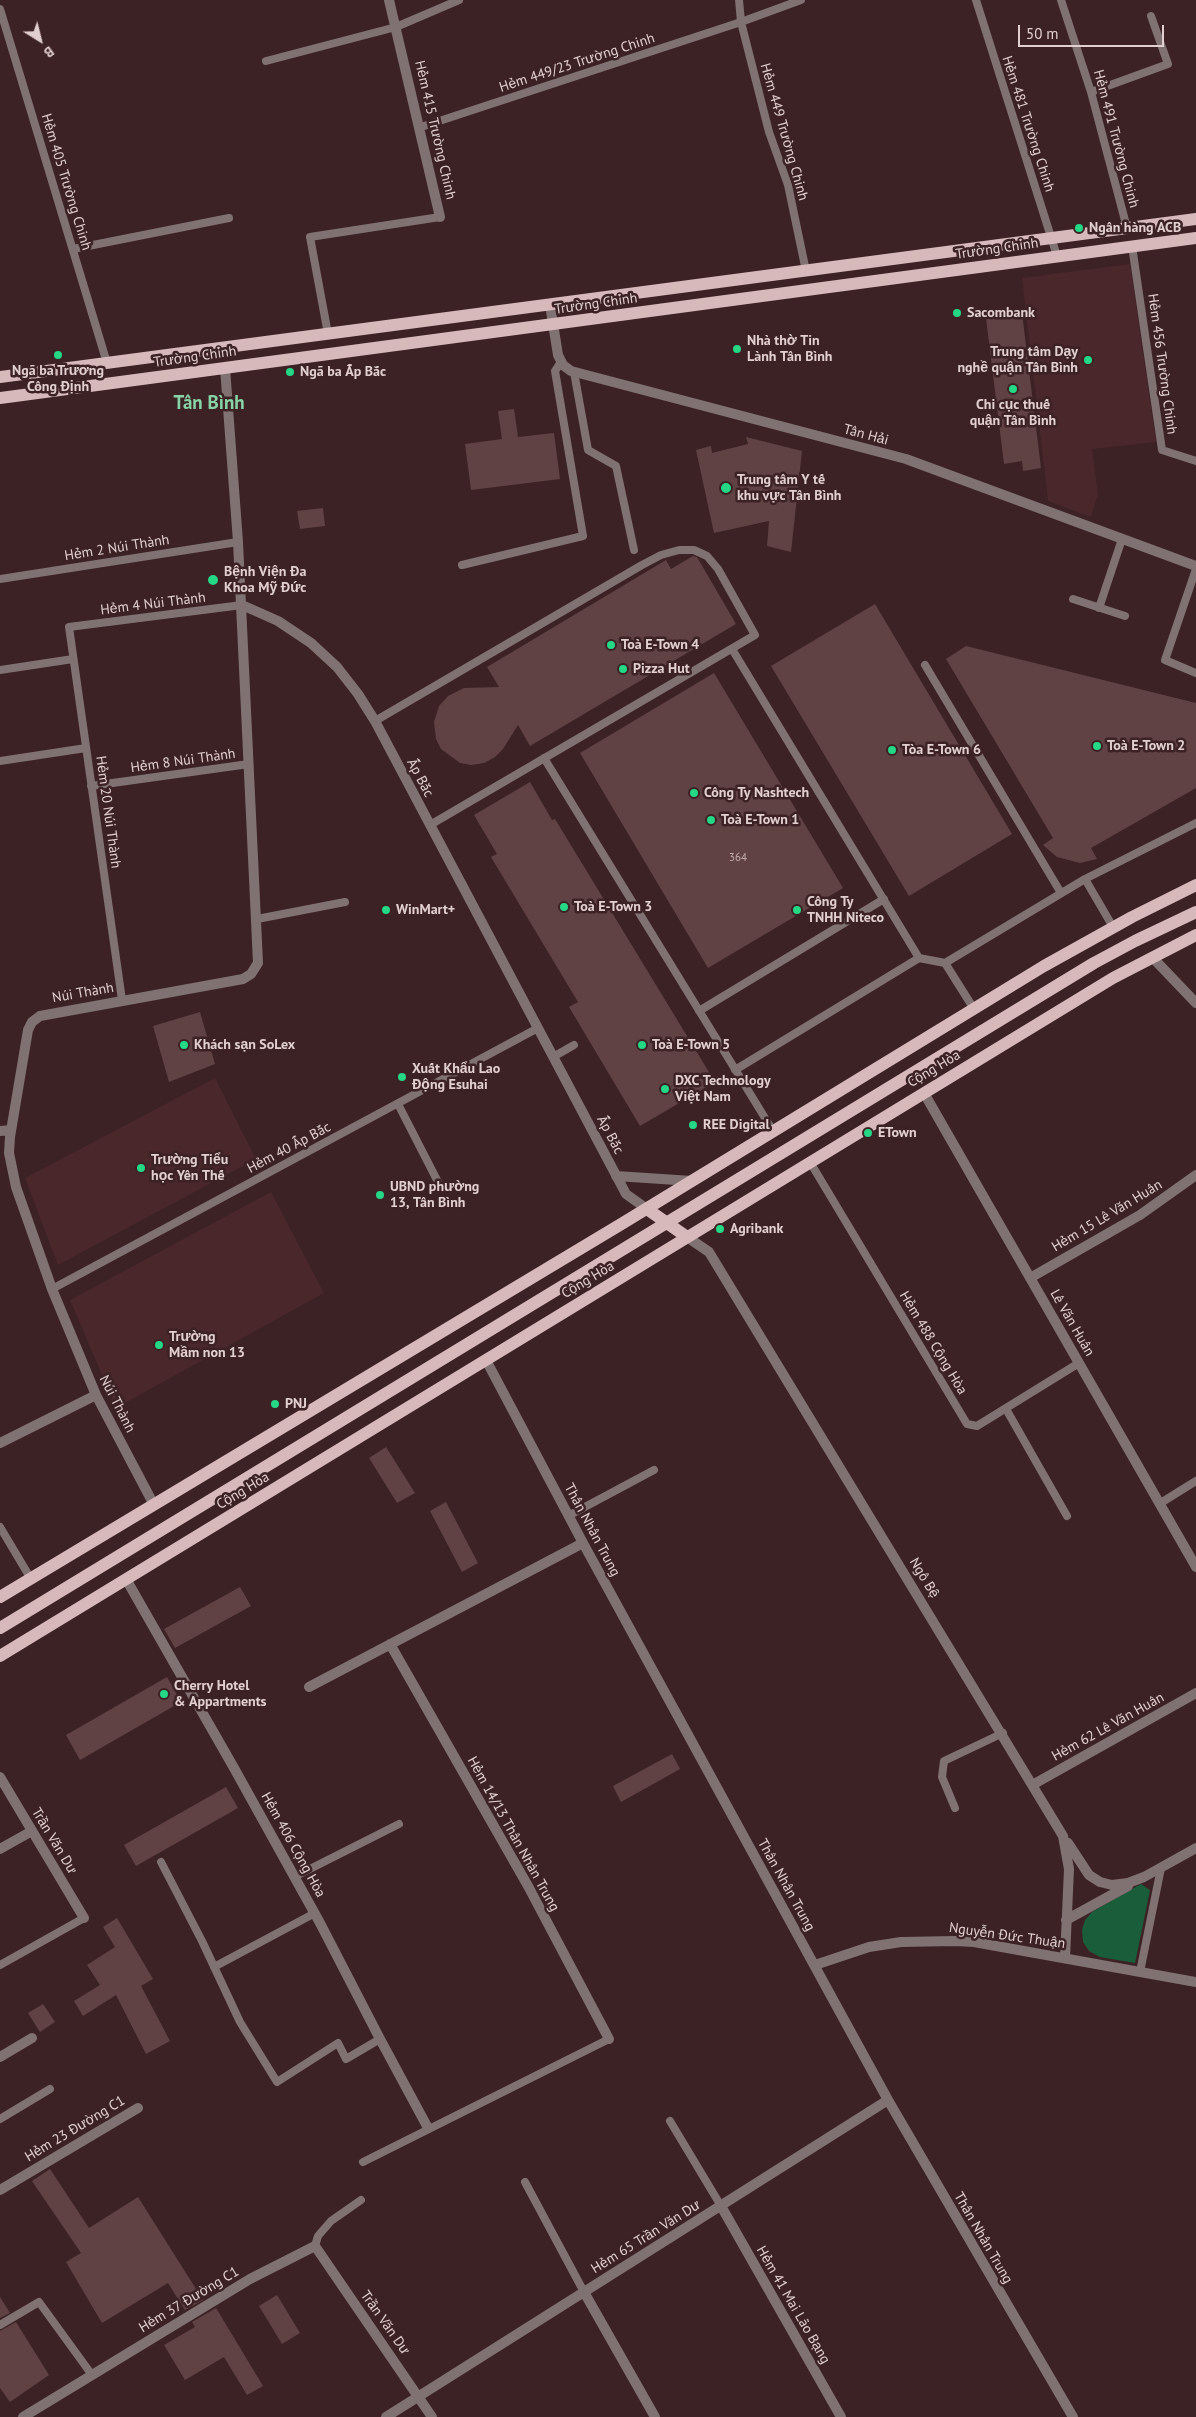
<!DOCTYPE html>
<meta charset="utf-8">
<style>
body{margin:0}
#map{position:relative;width:1196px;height:2417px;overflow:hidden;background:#3c2224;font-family:"PT Sans",sans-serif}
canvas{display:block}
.north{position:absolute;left:15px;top:15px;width:50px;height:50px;-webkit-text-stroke:4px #3c2224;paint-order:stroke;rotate:144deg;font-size:14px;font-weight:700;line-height:20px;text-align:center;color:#e2d0d0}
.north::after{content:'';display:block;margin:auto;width:18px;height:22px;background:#e2d0d0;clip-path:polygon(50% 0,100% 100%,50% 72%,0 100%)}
.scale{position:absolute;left:1018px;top:25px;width:146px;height:22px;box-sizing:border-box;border:2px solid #e2d0d0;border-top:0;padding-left:6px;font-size:15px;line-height:18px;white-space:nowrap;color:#e2d0d0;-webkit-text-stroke:4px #3c2224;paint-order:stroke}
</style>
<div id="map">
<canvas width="1196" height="2417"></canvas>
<div class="north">B</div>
<div class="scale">50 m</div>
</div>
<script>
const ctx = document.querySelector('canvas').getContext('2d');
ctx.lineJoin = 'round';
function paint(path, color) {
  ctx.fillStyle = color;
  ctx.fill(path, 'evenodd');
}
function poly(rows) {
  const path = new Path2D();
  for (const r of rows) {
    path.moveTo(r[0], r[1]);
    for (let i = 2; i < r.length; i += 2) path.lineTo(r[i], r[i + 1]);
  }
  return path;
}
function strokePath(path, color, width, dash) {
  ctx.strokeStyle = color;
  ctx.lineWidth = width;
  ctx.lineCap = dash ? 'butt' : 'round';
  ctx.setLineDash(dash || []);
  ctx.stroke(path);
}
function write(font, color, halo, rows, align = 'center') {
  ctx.font = font + ' "PT Sans",sans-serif';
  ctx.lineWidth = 5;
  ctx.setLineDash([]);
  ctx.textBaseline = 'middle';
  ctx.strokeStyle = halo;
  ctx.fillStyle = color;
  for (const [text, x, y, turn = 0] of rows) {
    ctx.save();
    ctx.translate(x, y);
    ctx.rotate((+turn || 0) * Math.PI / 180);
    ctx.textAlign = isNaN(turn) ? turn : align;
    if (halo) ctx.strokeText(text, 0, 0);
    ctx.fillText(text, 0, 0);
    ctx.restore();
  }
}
paint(poly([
 [1130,264,1156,442,1092,449,1098,494,1091,517,1048,501,1022,278],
 [215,1078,256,1159,58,1265,25,1178],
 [271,1192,324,1293,116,1408,70,1300]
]), '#49272a');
paint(poly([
 [1141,1884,1150,1890,1135,1963,1100,1957,1089,1951,1083,1942,1082,1930,1085,1920,1092,1912]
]), '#195d3a');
paint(poly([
 [1022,313,1041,468,1023,471,1022,461,1004,464,986,318],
 [514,409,518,437,554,433,560,479,471,490,465,444,502,439,498,411],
 [746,437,802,451,791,552,767,546,769,521,714,533,696,450,711,446,712,453,748,444],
 [323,508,325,526,300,529,297,511],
 [693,556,697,557,736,624,530,746,518,725,503,749,495,757,484,763,471,765,460,763,441,749,436,739,434,722,439,706,448,696,464,688,499,687,487,667,666,560,671,569],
 [875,604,1012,834,909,896,771,666],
 [966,646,1196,703,1196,788,1091,848,1097,859,1080,863,1057,857,1043,845,1053,838,946,659],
 [714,673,843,888,708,968,580,753],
 [530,782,552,820,555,819,715,1082,640,1126,569,1007,578,1002,491,857,497,854,474,815],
 [200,1012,215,1064,169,1082,153,1026],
 [386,1447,415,1493,397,1503,369,1458],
 [446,1502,478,1563,462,1572,430,1511],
 [240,1587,251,1606,175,1648,164,1629],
 [167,1677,181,1702,80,1760,66,1735],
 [672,1754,680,1769,621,1802,613,1786],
 [226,1787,238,1808,136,1866,124,1845],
 [117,1918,153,1979,141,1986,170,2041,146,2054,116,1995,83,2016,74,2001,100,1985,87,1965,115,1947,103,1927],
 [43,2004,55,2022,40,2032,28,2013],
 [50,2169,89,2228,138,2197,203,2300,185,2310,168,2283,102,2323,66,2262,81,2253,32,2181],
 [277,2295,300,2333,282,2344,259,2306],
 [0,2297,10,2313,0,2318],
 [216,2308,263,2386,247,2395,224,2357,185,2380,164,2345,195,2327,192,2322],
 [16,2322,49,2375,10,2402,0,2388,0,2331]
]), '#604244');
strokePath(poly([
 [739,0,741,22,769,132,788,185,806,271],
 [976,0,1057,256],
 [1061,0,1091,92,1127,228],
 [0,9,107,363],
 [266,61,396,27,459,0],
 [1091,92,1168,64,1151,16],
 [421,127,741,22,801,0],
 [1132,246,1162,450,1196,461],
 [73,249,229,218],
 [328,334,310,237,440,217],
 [574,372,588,450,616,466,634,550],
 [462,565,583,536,555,371,561,362],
 [1196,569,1165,660,1196,673],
 [0,579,238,542],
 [1073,599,1125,616],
 [1099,608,1122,539],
 [732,649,919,958],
 [925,665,1061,893],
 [0,670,73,659],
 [375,721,642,565,661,555,679,550,694,550,707,556,718,569,755,635,430,825],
 [544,758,773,1131],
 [0,761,86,748],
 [91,786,249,764],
 [1085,879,1113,927],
 [257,919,345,902],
 [945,963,974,1009],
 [122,1000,69,627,242,605],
 [699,1011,884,899],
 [553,1057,574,1045],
 [735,1070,919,958,945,963,1085,879,1196,823],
 [398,1104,438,1182],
 [810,1162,967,1424,977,1426,1079,1363],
 [52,1289,538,1028],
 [1006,1409,1067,1516],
 [1159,1504,1196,1481],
 [568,1516,654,1470],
 [0,1527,31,1579],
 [955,1808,942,1777,944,1761,1003,1733],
 [161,1862,202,1941,240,2022,277,2082,338,2043,346,2059,380,2039],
 [294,1877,399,1824],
 [0,1965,84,1918],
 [214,1967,315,1913],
 [1140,1972,1161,1868],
 [0,2119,50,2089],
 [670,2121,721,2206],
 [363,2162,609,2039],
 [525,2182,584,2292],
 [315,2246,318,2236,331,2221,361,2200],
 [0,2325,39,2302,92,2375]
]), '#807272', 8);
strokePath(poly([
 [389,0,440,217],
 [550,305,558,355,563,365,571,371,906,459,1196,566],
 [242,605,278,621,311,643,337,667,358,694,375,721,626,1194,647,1209],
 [1152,957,1196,1003],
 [924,1093,1196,1567],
 [0,1131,11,1130],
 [616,1176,692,1181],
 [687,1237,709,1252,1063,1836,1069,1869,1065,1958],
 [1030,1278,1140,1215,1196,1175],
 [486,1360,583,1543,888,2100,1073,2417],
 [0,1443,96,1395],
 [154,1505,96,1395,52,1289,16,1187,9,1153,10,1137,28,1030,32,1022,40,1016,243,979,251,974,258,963,238,542,225,368],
 [126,1579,234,1768,320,1923,380,2039,428,2128],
 [390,1644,528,1886,609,2039],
 [309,1687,583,1543],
 [0,1777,84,1918],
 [1034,1784,1196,1693],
 [1068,1843,1089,1875,1100,1882,1112,1885,1128,1883,1144,1877,1196,1848],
 [0,1849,32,1831],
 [1066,1920,1128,1886],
 [815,1965,869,1947,901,1942,955,1941,974,1942,1196,1982],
 [0,2057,32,2038],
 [0,2190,138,2108],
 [721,2206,841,2417],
 [584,2292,655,2417],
 [23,2417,250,2279,315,2246,432,2417],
 [386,2417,888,2100]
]), '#807272', 10);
strokePath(poly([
 [0,377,1196,219],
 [0,398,1196,238],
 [647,1209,687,1237],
 [0,1597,623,1223,1044,966,1132,917,1196,885],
 [0,1628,1094,963,1135,941,1196,912],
 [0,1656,1113,978,1196,935]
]), '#d7b9bb', 12);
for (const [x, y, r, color] of [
 [1079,228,5,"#24d886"],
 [957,313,5,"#24d886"],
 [737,349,5,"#24d886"],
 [58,355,5,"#24d886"],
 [1088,360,5,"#24d886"],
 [290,372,5,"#24d886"],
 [1013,389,5,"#24d886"],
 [726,488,6,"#24d886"],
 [213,580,6,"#24d886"],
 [611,645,5,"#24d886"],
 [623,669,5,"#24d886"],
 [1097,746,5,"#24d886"],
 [892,750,5,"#24d886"],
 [694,793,5,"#24d886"],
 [711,820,5,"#24d886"],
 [564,907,5,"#24d886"],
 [386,910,5,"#24d886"],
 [797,910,5,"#24d886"],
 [184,1045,5,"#24d886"],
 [642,1045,5,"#24d886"],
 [402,1077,5,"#24d886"],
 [665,1089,5,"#24d886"],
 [693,1125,5,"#24d886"],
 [868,1133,5,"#24d886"],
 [141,1168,5,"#24d886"],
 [380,1195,5,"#24d886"],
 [720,1229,5,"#24d886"],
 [159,1345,5,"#24d886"],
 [275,1404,5,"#24d886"],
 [164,1694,5,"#24d886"]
]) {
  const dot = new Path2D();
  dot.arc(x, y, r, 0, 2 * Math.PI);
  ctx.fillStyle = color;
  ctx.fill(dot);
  strokePath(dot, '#3c2224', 2);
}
write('11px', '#c2acad', null, [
 ["364",738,858]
]);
write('14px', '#e2d0d0', '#3c2224', [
 ["Hẻm 449/23 Trường Chinh",577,63,-18],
 ["Hẻm 481 Trường Chinh",1028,124,72],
 ["Hẻm 415 Trường Chinh",435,130,77],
 ["Hẻm 449 Trường Chinh",784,132,74],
 ["Hẻm 491 Trường Chinh",1116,139,75],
 ["Hẻm 405 Trường Chinh",66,182,73],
 ["Trường Chinh",997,249,-8],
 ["Trường Chinh",596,304,-8],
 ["Trường Chinh",195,357,-8],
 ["Hẻm 456 Trường Chinh",1162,364,82],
 ["Tân Hải",866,435,15],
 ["Hẻm 2 Núi Thành",117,548,-9],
 ["Hẻm 4 Núi Thành",153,604,-7],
 ["Hẻm 8 Núi Thành",183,761,-8],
 ["Ấp Bắc",420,778,62],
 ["Hẻm 20 Núi Thành",108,812,82],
 ["Núi Thành",83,993,-10],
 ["Cộng Hòa",934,1069,-31],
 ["Ấp Bắc",610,1135,62],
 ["Hẻm 40 Ấp Bắc",289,1148,-28],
 ["Hẻm 15 Lê Văn Huân",1107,1216,-31],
 ["Cộng Hòa",588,1280,-31],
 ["Lê Văn Huân",1072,1323,60],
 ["Hẻm 488 Cộng Hòa",933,1343,59],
 ["Núi Thành",117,1404,63],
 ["Cộng Hòa",243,1491,-31],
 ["Thân Nhân Trung",592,1530,62],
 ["Ngô Bệ",924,1578,59],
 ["Hẻm 62 Lê Văn Huân",1108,1727,-29],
 ["Hẻm 14/13 Thân Nhân Trung",513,1834,61],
 ["Trần Văn Dư",54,1841,59],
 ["Hẻm 406 Cộng Hòa",293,1845,61],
 ["Thân Nhân Trung",786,1885,61],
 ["Nguyễn Đức Thuận",1007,1936,8],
 ["Hẻm 23 Đường C1",75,2129,-31],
 ["Hẻm 65 Trần Văn Dư",646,2237,-32],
 ["Thân Nhân Trung",983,2238,60],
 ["Hẻm 37 Đường C1",189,2300,-31],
 ["Hẻm 41 Mai Lão Bạng",793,2305,60],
 ["Trần Văn Dư",385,2323,55]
]);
write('bold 14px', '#e2d0d0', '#3c2224', [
 ["Ngân hàng ACB",1089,228],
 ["Sacombank",967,313],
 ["Nhà thờ Tin",747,341],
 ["Lành Tân Bình",747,357],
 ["Trung tâm Dạy",1078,352,"right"],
 ["nghề quận Tân Bình",1078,368,"right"],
 ["Ngã ba Trương",58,371,"center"],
 ["Công Định",58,387,"center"],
 ["Ngã ba Ấp Bắc",300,372],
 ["Chi cục thuế",1013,405,"center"],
 ["quận Tân Bình",1013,421,"center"],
 ["Trung tâm Y tế",737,480],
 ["khu vực Tân Bình",737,496],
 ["Bệnh Viện Đa",224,572],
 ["Khoa Mỹ Đức",224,588],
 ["Toà E-Town 4",621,645],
 ["Pizza Hut",633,669],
 ["Toà E-Town 2",1107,746],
 ["Tòa E-Town 6",902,750],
 ["Công Ty Nashtech",704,793],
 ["Toà E-Town 1",721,820],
 ["Công Ty",807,902],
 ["TNHH Niteco",807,918],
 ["Toà E-Town 3",574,907],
 ["WinMart+",396,910],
 ["Khách sạn SoLex",194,1045],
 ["Toà E-Town 5",652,1045],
 ["Xuất Khẩu Lao",412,1069],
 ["Động Esuhai",412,1085],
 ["DXC Technology",675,1081],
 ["Việt Nam",675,1097],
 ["REE Digital",703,1125],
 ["ETown",878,1133],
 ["Trường Tiểu",151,1160],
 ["học Yên Thế",151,1176],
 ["UBND phường",390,1187],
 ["13, Tân Bình",390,1203],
 ["Agribank",730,1229],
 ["Trường",169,1337],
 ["Mầm non 13",169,1353],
 ["PNJ",285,1404],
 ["Cherry Hotel",174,1686],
 ["& Appartments",174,1702]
], 'left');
write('bold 19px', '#88d4a6', '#3c2224', [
 ["Tân Bình",209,404]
]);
</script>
